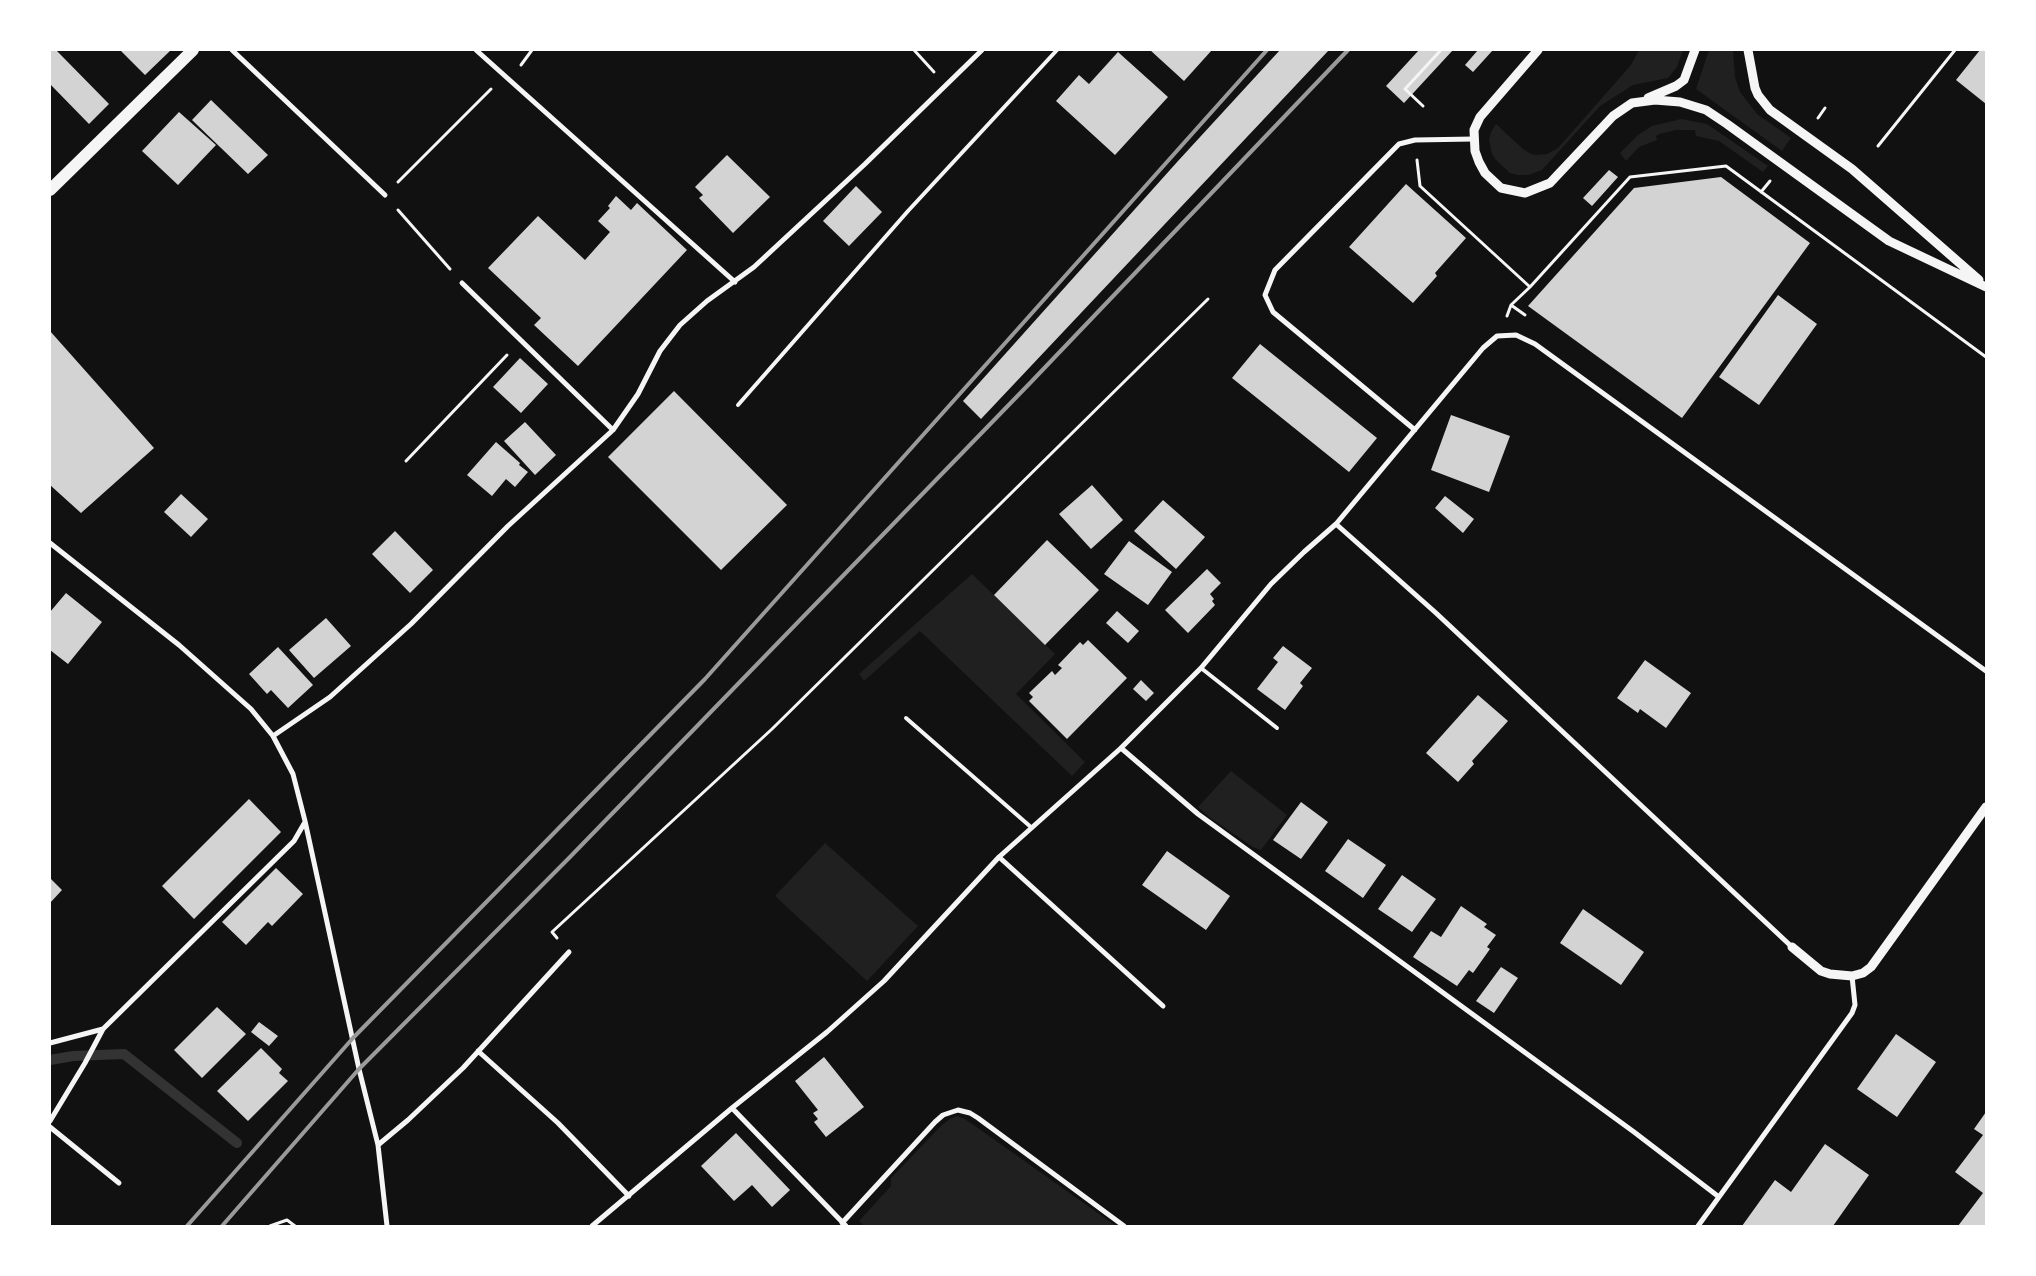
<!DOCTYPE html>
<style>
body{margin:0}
#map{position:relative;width:2036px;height:1276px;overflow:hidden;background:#111;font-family:"Playfair Display",serif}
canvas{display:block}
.frame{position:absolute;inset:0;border:51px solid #fff;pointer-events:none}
</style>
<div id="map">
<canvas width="2036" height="1276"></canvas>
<div class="frame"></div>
</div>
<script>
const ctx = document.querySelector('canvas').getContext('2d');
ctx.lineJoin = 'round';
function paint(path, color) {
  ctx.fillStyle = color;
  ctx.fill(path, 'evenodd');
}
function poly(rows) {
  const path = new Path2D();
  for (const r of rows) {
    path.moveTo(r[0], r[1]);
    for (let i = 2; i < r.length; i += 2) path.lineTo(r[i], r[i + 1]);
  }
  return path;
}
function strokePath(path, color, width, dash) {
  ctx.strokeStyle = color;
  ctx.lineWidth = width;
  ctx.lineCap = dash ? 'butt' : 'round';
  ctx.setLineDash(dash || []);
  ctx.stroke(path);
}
paint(poly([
 [1639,50,1683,50,1677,67,1668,78,1633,85,1600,106,1542,170,1528,175,1518,175,1510,173,1496,160,1492,154,1489,139,1491,132,1496,124,1523,149,1531,154,1536,155,1547,154,1558,148,1631,65],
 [1709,50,1733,50,1735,77,1740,92,1757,114,1791,138,1782,151,1696,89],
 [1681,119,1707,124,1768,166,1763,172,1719,141,1696,136,1695,130,1676,130,1659,134,1656,136,1657,140,1639,147,1626,161,1620,153,1638,135,1652,126],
 [972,574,1055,654,1016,694,1085,762,1072,776,920,631,864,681,859,674],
 [1231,771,1287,815,1261,850,1253,847,1209,817,1198,807],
 [825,843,918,926,867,981,775,896],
 [957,1116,965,1119,985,1133,1116,1226,864,1226,859,1221,891,1186,891,1178,941,1126,950,1119]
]), '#202020');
strokePath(poly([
 [50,1060,73,1056,124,1054,237,1143]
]), '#333', 10);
paint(poly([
 [50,50,56,50,109,104,89,124,50,84],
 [120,50,171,50,145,75],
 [1150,50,1212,50,1184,81],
 [1280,50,1329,50,981,419,963,401,1178,161],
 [1419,50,1453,50,1404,103,1386,86],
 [1478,50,1493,50,1473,72,1465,65],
 [1980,50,1986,50,1986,104,1956,80],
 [1118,52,1168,97,1115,155,1056,101,1079,75,1089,84],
 [211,100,268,155,248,174,192,120],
 [179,112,216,145,178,185,142,151],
 [727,155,770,197,733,233,699,198,703,195,695,187],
 [1609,170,1618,177,1592,206,1583,198],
 [1721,177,1810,243,1682,418,1528,306,1634,188],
 [1406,184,1466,238,1435,273,1437,276,1413,303,1349,247],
 [856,186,882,212,849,246,823,221],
 [616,196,631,210,637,203,687,250,578,366,534,325,541,318,488,268,538,216,585,260,610,232,598,221,610,208,608,206],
 [1778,295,1817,324,1759,405,1719,377],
 [50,331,154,448,81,513,50,485],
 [1260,344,1377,438,1349,472,1232,378],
 [520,358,548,384,521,413,493,387],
 [674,391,787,505,721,570,608,457],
 [1451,415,1510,436,1489,492,1431,470],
 [525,422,556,455,535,475,504,441],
 [496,442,520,463,519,465,528,472,515,487,506,479,492,496,467,475],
 [1092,485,1123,520,1091,549,1059,514],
 [181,494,208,519,191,537,164,512],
 [1445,496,1474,519,1463,533,1435,508],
 [1163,500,1205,537,1176,569,1134,531],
 [395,531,433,570,410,593,372,554],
 [1047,540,1099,590,1045,645,994,595],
 [1129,541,1172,572,1148,605,1104,574],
 [1207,569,1221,583,1210,594,1214,599,1212,601,1215,605,1188,633,1165,610],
 [66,593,102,622,68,664,50,650,50,612],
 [1117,611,1139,631,1128,643,1106,623],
 [326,618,351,646,314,678,289,650],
 [1088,640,1127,678,1067,739,1029,701,1033,697,1029,693,1052,671,1055,675,1062,668,1058,665,1080,642,1083,645],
 [1283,646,1312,668,1300,683,1303,686,1285,710,1257,689,1278,662,1273,658],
 [278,647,313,685,288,708,271,690,267,694,249,674],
 [1645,660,1691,693,1666,728,1640,709,1638,713,1617,698],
 [1141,680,1154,693,1146,701,1133,689],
 [1478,695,1508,721,1472,761,1474,764,1458,782,1426,753],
 [249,799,281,832,194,919,162,886],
 [1301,802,1328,822,1301,859,1273,840],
 [1348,839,1386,865,1363,898,1325,871],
 [1167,851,1230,896,1206,930,1142,885],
 [276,868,303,894,272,926,268,922,246,945,222,922],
 [1402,875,1436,899,1412,932,1378,909],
 [50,878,62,890,50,903],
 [1461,906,1487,924,1484,927,1496,935,1487,947,1490,949,1473,973,1469,970,1457,986,1413,957,1431,931,1441,937],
 [1583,909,1644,952,1621,985,1560,943],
 [1501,967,1518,978,1494,1013,1476,1001],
 [217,1007,246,1034,202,1078,174,1050],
 [259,1022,278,1036,269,1046,251,1032],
 [1896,1034,1936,1062,1897,1117,1857,1089],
 [261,1048,282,1069,279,1073,288,1081,248,1121,217,1091],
 [824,1057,864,1107,826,1137,814,1122,818,1119,813,1113,818,1110,795,1081],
 [1986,1112,1986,1226,1958,1226,1983,1193,1955,1172,1983,1135,1974,1129],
 [736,1133,790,1190,772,1207,752,1185,734,1201,701,1166],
 [1825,1144,1869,1175,1833,1226,1742,1226,1775,1180,1791,1192]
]), '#d3d3d3');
strokePath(poly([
 [914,50,934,72],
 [521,65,532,50],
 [1423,106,1405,89,1441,50],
 [1818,118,1825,108],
 [1878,146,1955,50],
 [1417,160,1420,186,1530,287,1630,177,1726,166,1986,357],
 [398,182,491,89],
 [1761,192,1770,181],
 [398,210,450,269],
 [1511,305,1525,315],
 [1507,316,1511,305,1530,287],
 [406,461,507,355],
 [557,938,552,932,772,729,1208,299],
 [270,1226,287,1220,295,1226]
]), '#f5f5f5', 3);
strokePath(poly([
 [738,405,908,211,1057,50],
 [1201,668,1277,728],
 [906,718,1032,828]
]), '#f5f5f5', 4);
strokePath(poly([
 [232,50,385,195],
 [476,50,735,282],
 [462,283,613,430],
 [1415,430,1273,312,1265,295,1275,270,1399,144,1415,140,1474,139],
 [1336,524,1436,613,1792,947],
 [50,543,179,645,251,709,273,736,293,774,305,821,359,1069,378,1145,387,1226],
 [273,736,330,697,411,624,508,526,613,430,638,394,660,351,680,325,707,301,754,267,865,164,982,50],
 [1121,748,1198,814,1634,1132,1719,1197],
 [999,857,1163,1006],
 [50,1043,103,1029],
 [478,1051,558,1123,629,1196],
 [732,1108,846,1226],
 [50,1121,85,1063,103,1029,294,841,305,822],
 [50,1127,119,1183],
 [378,1145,408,1120,463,1068,569,952],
 [842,1223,935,1122,943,1115,958,1110,970,1113,978,1118,1124,1226],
 [592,1226,732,1108,827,1032,884,981,999,857,1121,748,1201,668,1271,584,1304,552,1336,524,1483,348,1497,336,1516,335,1535,344,1986,671],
 [1698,1226,1852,1013,1855,1005,1852,976]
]), '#f5f5f5', 5);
strokePath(poly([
 [1538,50,1480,117,1474,130,1475,151,1479,162,1485,173,1501,188,1525,193,1550,183,1613,116,1632,103,1655,100,1680,102,1706,110,1727,124,1889,241,1986,287],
 [1748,50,1755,88,1758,95,1770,110,1852,169,1979,280],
 [1648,98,1676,86,1684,80,1695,50],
 [1792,947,1821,971,1830,974,1852,976,1863,973,1871,967,1986,807]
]), '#f5f5f5', 9);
strokePath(poly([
 [50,190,193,50]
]), '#f5f5f5', 12);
strokePath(poly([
 [187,1226,353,1038,705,679,1267,50],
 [222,1226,359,1069,570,857,1032,381,1348,50]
]), '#9a9a9a', 4);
</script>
